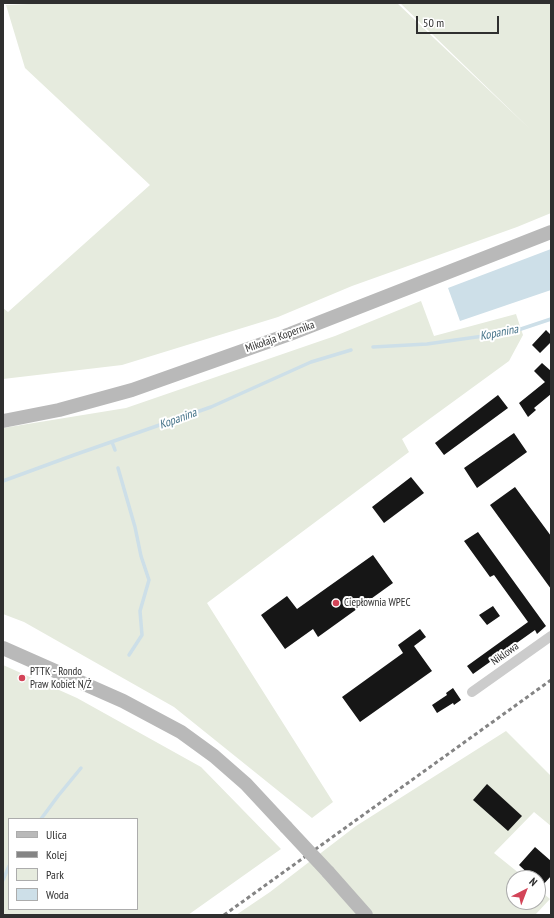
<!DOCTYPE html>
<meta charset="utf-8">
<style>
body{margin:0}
#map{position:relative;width:554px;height:918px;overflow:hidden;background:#fff;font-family:"PT Sans Narrow",sans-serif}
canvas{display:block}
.frame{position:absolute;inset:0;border:4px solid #2f2f2f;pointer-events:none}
.legend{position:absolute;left:8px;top:818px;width:130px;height:92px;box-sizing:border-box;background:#fff;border:1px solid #acacac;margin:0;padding:5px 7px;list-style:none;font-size:12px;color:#2f2f2f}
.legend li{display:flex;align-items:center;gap:8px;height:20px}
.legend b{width:20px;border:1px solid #acacac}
.north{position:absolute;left:506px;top:870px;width:40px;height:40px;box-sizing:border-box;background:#fff;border:1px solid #acacac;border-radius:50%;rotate:42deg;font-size:11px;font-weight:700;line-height:16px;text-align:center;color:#2f2f2f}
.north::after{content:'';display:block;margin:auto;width:14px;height:18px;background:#d34458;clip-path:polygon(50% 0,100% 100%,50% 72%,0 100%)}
.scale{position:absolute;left:416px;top:16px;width:83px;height:18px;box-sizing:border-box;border:2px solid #2f2f2f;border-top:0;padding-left:5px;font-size:12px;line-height:14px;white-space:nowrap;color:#2f2f2f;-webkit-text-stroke:3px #fff;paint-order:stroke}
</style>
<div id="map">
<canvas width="554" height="918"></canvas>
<div class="frame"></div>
<ul class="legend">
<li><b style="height:5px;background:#b9b9b9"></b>Ulica</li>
<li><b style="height:5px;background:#848484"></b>Kolej</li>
<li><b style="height:11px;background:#e6ebde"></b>Park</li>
<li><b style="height:11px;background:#cddfe8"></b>Woda</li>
</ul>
<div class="north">N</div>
<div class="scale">50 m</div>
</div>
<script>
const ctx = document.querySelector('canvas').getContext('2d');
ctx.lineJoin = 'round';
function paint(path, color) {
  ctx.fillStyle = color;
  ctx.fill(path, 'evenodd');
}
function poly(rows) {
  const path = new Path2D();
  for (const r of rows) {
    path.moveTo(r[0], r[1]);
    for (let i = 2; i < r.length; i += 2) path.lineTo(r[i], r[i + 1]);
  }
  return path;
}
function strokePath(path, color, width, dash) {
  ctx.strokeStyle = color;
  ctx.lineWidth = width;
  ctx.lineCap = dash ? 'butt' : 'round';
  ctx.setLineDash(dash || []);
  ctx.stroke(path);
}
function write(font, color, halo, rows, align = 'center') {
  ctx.font = font + ' "PT Sans Narrow",sans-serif';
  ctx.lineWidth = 4;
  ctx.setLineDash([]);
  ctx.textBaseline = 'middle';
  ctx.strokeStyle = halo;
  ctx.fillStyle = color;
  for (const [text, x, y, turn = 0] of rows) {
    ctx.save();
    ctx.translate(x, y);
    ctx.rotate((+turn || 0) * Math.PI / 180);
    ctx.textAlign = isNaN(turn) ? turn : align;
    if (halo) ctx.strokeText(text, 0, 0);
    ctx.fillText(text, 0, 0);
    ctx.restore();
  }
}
paint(poly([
 [52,3,397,3,531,130,400,3,551,3,551,213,517,227,352,286,278,317,122,365,3,379,3,308,8,312,150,185,25,68,6,5],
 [421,301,434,336,516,314,523,335,509,361,402,439,409,452,207,603,333,802,312,818,174,707,24,622,3,614,3,428,126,408,335,336],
 [3,665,77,698,201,767,281,849,188,915,3,915],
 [9,819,137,819,137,909,9,909],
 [506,731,551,776,551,826,534,812,494,853,525,878,514,878,514,902,538,902,538,889,550,899,535,915,236,915,270,892,356,826]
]), '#e6ebde');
paint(poly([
 [551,249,551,290,460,321,448,288]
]), '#cddfe8');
strokePath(poly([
 [373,347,427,344,512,332,551,319],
 [112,442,115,450],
 [118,468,135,527,141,556,149,580,140,611,142,635,129,655],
 [3,481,74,455,211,407,311,362,351,350],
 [41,819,58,796,81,768],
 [3,880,9,866]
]), '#cddfe8', 3.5);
paint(poly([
 [546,330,551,335,551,342,540,353,532,345],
 [542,363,551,371,551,394,534,408,536,410,528,417,519,403,545,382,534,371],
 [498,395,508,408,444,455,435,443],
 [514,433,527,452,477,488,464,468],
 [411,477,424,493,384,523,372,507],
 [515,487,551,536,551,589,490,505],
 [478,532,546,626,537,634,535,630,473,674,467,666,528,622,494,575,490,577,464,541],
 [373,555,393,583,318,637,313,629,285,649,261,615,287,596,297,609],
 [493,606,500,616,487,625,479,615],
 [420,629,426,637,414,646,432,671,360,722,342,697,403,653,398,645],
 [453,688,461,700,454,705,453,703,437,713,432,705,447,695,446,693],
 [487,784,522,816,508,831,473,800],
 [535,847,551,861,551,876,542,886,538,883,538,878,533,878,519,865]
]), '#161616');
strokePath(poly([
 [472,692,551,636]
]), '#ccc', 10);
strokePath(poly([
 [3,421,59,410,132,390,290,334,551,232],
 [3,648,123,701,181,732,214,756,246,784,286,827],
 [328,872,366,915]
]), '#b9b9b9', 14);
strokePath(poly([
 [224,915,551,680]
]), '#848484', 3, [4, 3]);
strokePath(poly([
 [286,827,328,872]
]), '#b9b9b9', 14);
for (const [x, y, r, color] of [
 [336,603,4,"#d34458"],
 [22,678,4,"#d34458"]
]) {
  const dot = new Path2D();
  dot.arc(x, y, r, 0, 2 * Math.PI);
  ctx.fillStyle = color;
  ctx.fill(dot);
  strokePath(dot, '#fff', 1.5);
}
write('11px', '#2f2f2f', '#fff', [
 ["Mikołaja Kopernika",280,337,-20],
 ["Niklowa",505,654,-35]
]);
write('11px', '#2f2f2f', '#fff', [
 ["Ciepłownia WPEC",344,603],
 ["PTTK - Rondo",30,672],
 ["Praw Kobiet N/Ż",30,685]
], 'left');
write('italic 12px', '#457389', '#fff', [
 ["Kopanina",499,333,-11],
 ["Kopanina",178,419,-20]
]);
</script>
